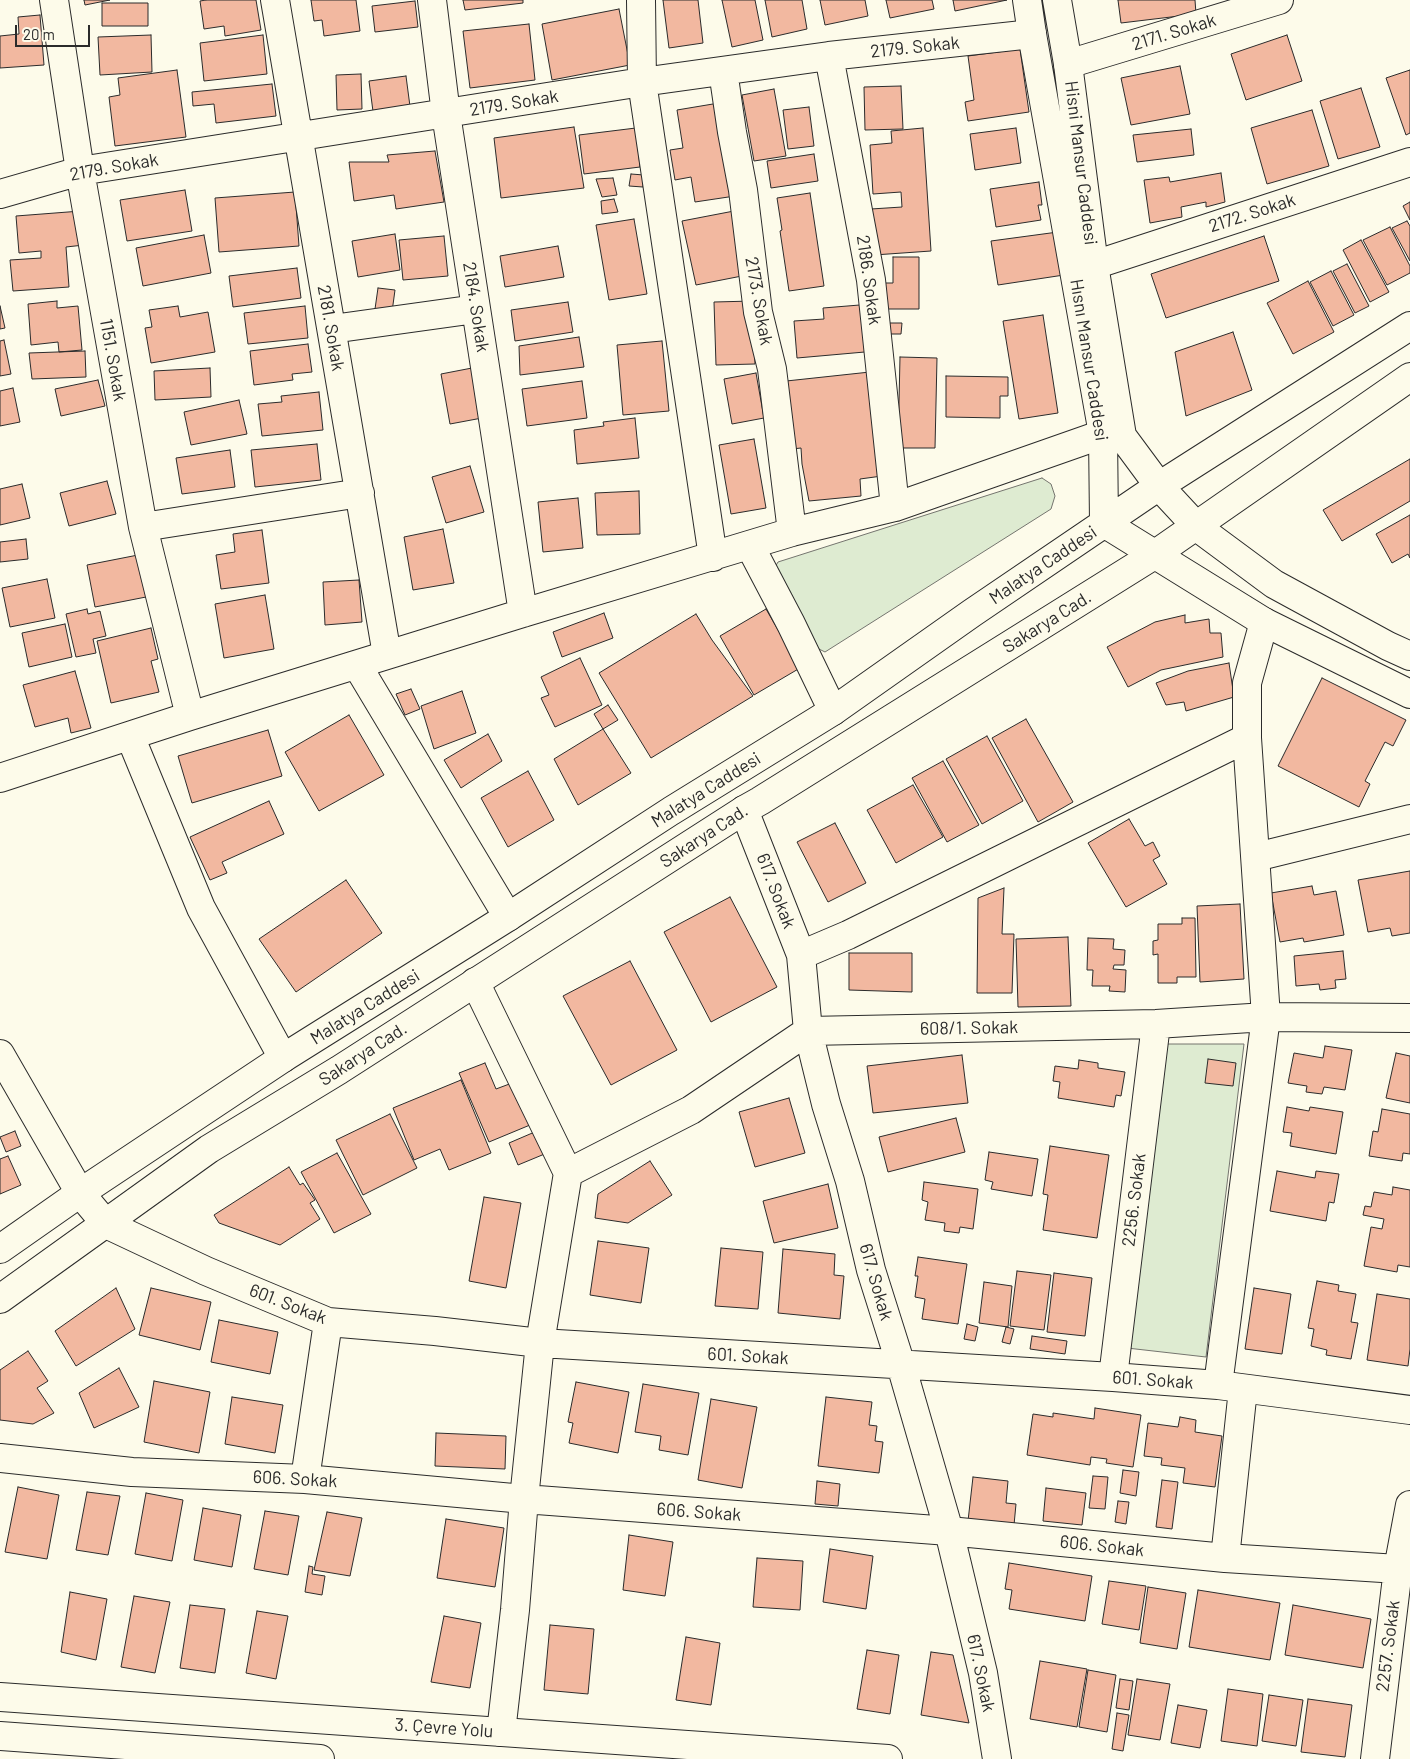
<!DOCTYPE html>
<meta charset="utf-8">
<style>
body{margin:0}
#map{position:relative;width:1410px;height:1759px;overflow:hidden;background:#fdfbea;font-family:Barlow,sans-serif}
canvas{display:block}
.scale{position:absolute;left:15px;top:25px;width:75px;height:22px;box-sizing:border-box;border:2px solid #2b2b2b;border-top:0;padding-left:6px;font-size:15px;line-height:18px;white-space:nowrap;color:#2b2b2b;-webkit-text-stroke:4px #fdfbea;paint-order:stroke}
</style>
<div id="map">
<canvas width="1410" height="1759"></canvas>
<div class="scale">20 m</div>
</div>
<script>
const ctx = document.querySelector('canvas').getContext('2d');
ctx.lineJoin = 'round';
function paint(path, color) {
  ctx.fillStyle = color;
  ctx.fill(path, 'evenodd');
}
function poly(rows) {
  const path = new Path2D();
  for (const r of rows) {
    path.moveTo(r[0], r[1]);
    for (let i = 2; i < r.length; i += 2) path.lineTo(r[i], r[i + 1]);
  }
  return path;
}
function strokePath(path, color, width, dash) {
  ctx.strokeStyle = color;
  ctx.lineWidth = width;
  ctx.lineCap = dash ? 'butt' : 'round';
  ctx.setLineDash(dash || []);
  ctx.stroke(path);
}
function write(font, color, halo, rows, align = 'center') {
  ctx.font = font + ' Barlow,sans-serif';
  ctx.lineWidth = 4;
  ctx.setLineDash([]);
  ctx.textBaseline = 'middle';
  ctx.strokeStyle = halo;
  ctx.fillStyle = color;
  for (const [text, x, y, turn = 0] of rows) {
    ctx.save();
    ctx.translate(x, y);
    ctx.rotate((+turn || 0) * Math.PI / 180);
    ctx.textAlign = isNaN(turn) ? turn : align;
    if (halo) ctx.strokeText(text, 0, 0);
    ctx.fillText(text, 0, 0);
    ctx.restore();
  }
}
const green = poly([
 [1042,478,1051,484,1055,496,1051,509,825,652,807,643,771,574,778,562,1042,478],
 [1161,1044,1244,1044,1206,1357,1127,1348,1161,1044]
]);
paint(green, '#deebd1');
strokePath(green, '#74746e', 1);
const building = poly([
 [84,0,110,0,85,5,84,0],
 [206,0,256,0,261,30,225,36,224,26,204,29,200,1,206,0],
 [311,0,356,0,360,31,324,36,322,20,314,21,311,0],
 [463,0,523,0,523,3,465,10,463,0],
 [663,0,698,0,703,43,669,48,663,0],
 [722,0,755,0,763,40,732,47,722,0],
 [765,0,802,0,807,29,772,37,765,0],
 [820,0,865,0,868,16,825,25,820,0],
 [886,0,932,0,934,9,890,18,886,0],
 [953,0,1007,0,955,11,953,0],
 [1118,0,1195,0,1196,14,1121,23,1118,0],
 [415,1,418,27,375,32,372,6,415,1],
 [102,3,148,3,148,26,102,26,102,3],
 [619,9,630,65,552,80,542,24,619,9],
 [40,15,44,65,0,68,0,36,19,34,18,17,40,15],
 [529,24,535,80,470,88,463,31,529,24],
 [151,35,152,72,100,75,98,37,151,35],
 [263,35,267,74,204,81,200,43,263,35],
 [1287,35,1302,81,1246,100,1231,54,1287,35],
 [1020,49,1029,112,968,121,965,102,974,100,968,56,1020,49],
 [1180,66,1190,114,1131,125,1121,78,1180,66],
 [177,70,186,137,115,146,109,97,120,95,118,78,177,70],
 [1410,70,1410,133,1406,135,1386,78,1410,70],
 [361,74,362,109,337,110,336,75,361,74],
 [406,76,411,114,374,119,369,81,406,76],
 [272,84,276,116,216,123,214,104,193,106,192,92,272,84],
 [901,86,903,129,865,130,864,87,901,86],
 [1361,88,1380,147,1338,159,1320,101,1361,88],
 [774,89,786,156,754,161,742,95,774,89],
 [719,103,735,196,695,202,691,177,675,180,670,150,683,148,677,110,719,103],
 [809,107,814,146,788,149,783,110,809,107],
 [1312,110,1329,166,1267,184,1251,128,1312,110],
 [574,127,584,188,501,198,494,138,574,127],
 [636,128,640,167,584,174,579,135,636,128],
 [923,128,931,251,874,255,871,209,902,207,901,192,873,194,870,145,892,143,891,131,923,128],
 [1016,128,1021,163,975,170,970,134,1016,128],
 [1191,129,1194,155,1137,162,1133,135,1191,129],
 [435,151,444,202,396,209,394,195,354,201,349,162,389,162,387,155,435,151],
 [814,154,818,181,771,188,767,161,814,154],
 [1221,173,1225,202,1206,207,1206,202,1181,207,1182,217,1150,223,1144,180,1169,177,1170,182,1221,173],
 [631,174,644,175,643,187,629,186,631,174],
 [613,178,617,195,602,197,596,179,613,178],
 [1039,182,1042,205,1038,205,1041,220,996,227,990,189,1039,182],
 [185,190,192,231,127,241,120,200,185,190],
 [295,192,299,246,219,252,215,198,295,192],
 [810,193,824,286,789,291,780,231,782,230,777,198,810,193],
 [614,199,618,212,602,214,601,201,614,199],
 [1410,202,1410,220,1403,206,1410,202],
 [81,211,84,245,66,247,69,287,13,291,10,260,41,258,41,251,19,253,16,216,81,211],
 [734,211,747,275,696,285,682,221,734,211],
 [634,219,647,294,609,300,596,225,634,219],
 [1407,221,1410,226,1410,261,1392,228,1407,221],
 [1390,227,1410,266,1410,273,1387,285,1363,240,1390,227],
 [1058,232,1064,275,998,285,991,241,1058,232],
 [395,234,400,270,358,277,352,241,395,234],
 [204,235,211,273,143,286,136,248,204,235],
 [444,236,448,276,403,280,399,240,444,236],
 [1264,236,1279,281,1166,318,1151,274,1264,236],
 [1361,240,1389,292,1370,302,1343,250,1361,240],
 [558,246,564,277,505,287,500,256,558,246],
 [893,257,919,257,919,309,880,309,880,283,893,283,893,257],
 [1347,264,1369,306,1355,313,1333,271,1347,264],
 [297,268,301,298,233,307,229,276,297,268],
 [1331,271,1354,315,1333,326,1310,282,1331,271],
 [1308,281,1334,332,1293,354,1267,303,1308,281],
 [378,288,395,290,392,312,375,309,378,288],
 [57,301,57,308,78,306,82,350,59,352,58,342,31,345,28,304,57,301],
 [753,301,755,364,716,365,714,302,753,301],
 [568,302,573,332,515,341,511,310,568,302],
 [872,304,876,351,797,358,794,321,824,319,823,308,872,304],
 [0,306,5,328,0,329,0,306],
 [178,306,180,317,208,312,215,352,151,363,145,328,152,327,149,310,178,306],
 [305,306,308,338,248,344,244,313,305,306],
 [1043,315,1058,413,1019,419,1003,321,1043,315],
 [888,323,902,323,901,334,888,334,888,323],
 [1233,332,1252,390,1186,416,1175,352,1233,332],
 [579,337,584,367,520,375,519,346,579,337],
 [4,340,11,374,0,376,0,341,4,340],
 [662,341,669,411,623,415,617,345,662,341],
 [308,344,312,372,292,374,293,380,254,385,250,351,308,344],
 [85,351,86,377,32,379,29,353,85,351],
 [900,357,937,358,935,448,898,448,900,357],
 [210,368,211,397,155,400,154,371,210,368],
 [472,368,482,418,450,424,441,374,472,368],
 [870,372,882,476,860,479,861,496,809,501,802,464,801,448,792,449,777,382,870,372],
 [756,373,764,418,732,424,724,379,756,373],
 [946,376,1008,377,1008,396,1000,396,1000,418,946,417,946,376],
 [98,380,105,406,61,416,55,389,98,380],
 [582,381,587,418,527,426,522,389,582,381],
 [13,388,20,422,0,426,0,391,13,388],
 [319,392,323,430,262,436,258,404,282,402,281,396,319,392],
 [239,400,247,434,191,445,184,412,239,400],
 [635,418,639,458,577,464,574,430,604,426,603,422,635,418],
 [754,439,766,508,731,514,719,445,754,439],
 [317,444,321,480,255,487,251,450,317,444],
 [230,450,235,487,182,494,176,458,230,450],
 [1410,459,1410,501,1342,541,1323,510,1410,459],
 [470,466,484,512,446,523,432,477,470,466],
 [107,481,116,514,69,526,60,493,107,481],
 [22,484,30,518,0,525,0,489,22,484],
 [639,491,640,534,597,535,595,493,639,491],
 [578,498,583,548,543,552,538,502,578,498],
 [1410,515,1410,558,1408,554,1392,563,1376,534,1410,515],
 [443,529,454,583,413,590,404,537,443,529],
 [262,530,269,583,221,589,216,555,235,552,233,534,262,530],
 [26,539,28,559,0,562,0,542,26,539],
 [138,555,146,597,95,607,87,565,138,555],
 [47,579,55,618,10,627,2,588,47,579],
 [359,580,362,622,325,625,323,582,359,580],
 [265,595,274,649,224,658,215,604,265,595],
 [87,609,88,614,100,611,106,636,93,639,96,653,76,657,66,614,87,609],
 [766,609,800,668,754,695,720,636,766,609],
 [604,613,613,638,562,657,553,632,604,613],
 [696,614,712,640,753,696,651,758,599,673,696,614],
 [1185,615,1185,623,1209,619,1210,633,1221,633,1223,657,1161,670,1128,687,1107,647,1155,622,1185,615],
 [65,624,72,657,29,667,22,633,65,624],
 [151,628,158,659,151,661,159,692,111,703,97,641,151,628],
 [580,658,602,705,555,727,541,698,549,695,541,677,580,658],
 [1229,663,1234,697,1186,711,1184,702,1166,705,1156,683,1188,671,1229,663],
 [75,671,91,728,71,733,68,718,35,727,23,685,75,671],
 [1322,678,1406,720,1393,746,1385,742,1365,781,1370,784,1359,807,1278,766,1322,678],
 [411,689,420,709,405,715,396,694,411,689],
 [462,691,476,733,434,749,421,706,462,691],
 [608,705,618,720,603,729,594,714,608,705],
 [349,715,384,775,319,811,285,752,349,715],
 [1026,719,1073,802,1038,822,992,738,1026,719],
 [603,729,631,773,578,805,554,759,603,729],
 [268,730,282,776,192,803,178,756,268,730],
 [488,734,502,761,461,788,444,760,488,734],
 [987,736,1023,801,982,824,946,759,987,736],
 [943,761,979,825,947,842,912,778,943,761],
 [528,771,554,820,508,847,481,798,528,771],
 [913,785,943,837,896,863,867,810,913,785],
 [269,801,284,834,222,862,227,873,210,880,190,837,269,801],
 [1129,819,1145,846,1153,842,1160,856,1153,860,1167,884,1126,907,1088,843,1129,819],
 [835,823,866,883,828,902,797,842,835,823],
 [1410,871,1410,933,1392,936,1390,928,1368,932,1358,880,1410,871],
 [346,880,382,933,296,992,259,939,346,880],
 [1312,886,1314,895,1336,891,1344,935,1304,942,1303,938,1280,942,1271,893,1312,886],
 [1004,888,1002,934,1014,934,1012,993,977,993,978,898,1004,888],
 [730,897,777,987,711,1022,664,932,730,897],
 [1240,904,1244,979,1200,982,1197,906,1240,904],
 [1182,918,1195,918,1196,977,1177,977,1177,983,1158,983,1158,954,1153,955,1153,941,1158,940,1158,924,1182,924,1182,918],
 [1068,937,1071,1006,1018,1007,1016,939,1068,937],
 [1088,938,1114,939,1113,949,1125,950,1124,965,1114,965,1113,969,1126,970,1125,992,1109,991,1110,986,1092,986,1093,970,1087,970,1088,938],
 [1343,951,1346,979,1335,980,1336,988,1320,990,1319,984,1296,986,1294,956,1343,951],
 [849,953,912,953,912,992,849,990,849,953],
 [630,961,677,1050,611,1085,563,996,630,961],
 [1325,1046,1352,1050,1345,1090,1324,1087,1322,1094,1306,1092,1307,1086,1288,1083,1294,1053,1323,1058,1325,1046],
 [1396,1053,1410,1056,1410,1103,1386,1098,1396,1053],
 [962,1055,968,1103,873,1113,867,1066,962,1055],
 [1208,1059,1236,1063,1233,1086,1205,1083,1208,1059],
 [1079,1060,1098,1063,1098,1068,1125,1072,1121,1096,1116,1095,1114,1107,1058,1098,1060,1082,1053,1081,1055,1066,1078,1069,1079,1060],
 [485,1063,496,1089,512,1083,530,1125,489,1142,459,1073,485,1063],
 [461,1080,491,1153,449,1170,440,1149,414,1160,393,1108,461,1080],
 [789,1098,805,1153,755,1167,739,1112,789,1098],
 [1287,1107,1309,1111,1310,1107,1343,1112,1336,1154,1290,1146,1292,1133,1283,1132,1287,1107],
 [1382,1109,1410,1114,1410,1154,1403,1153,1402,1161,1369,1156,1373,1131,1378,1132,1382,1109],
 [390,1114,417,1168,363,1195,336,1140,390,1114],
 [956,1118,965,1152,888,1172,879,1137,956,1118],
 [15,1131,21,1146,6,1152,0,1137,15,1131],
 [537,1131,547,1153,518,1165,509,1143,537,1131],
 [1050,1146,1109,1155,1097,1238,1043,1230,1048,1195,1043,1194,1050,1146],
 [989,1152,1038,1159,1032,1196,991,1189,993,1182,985,1180,989,1152],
 [337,1153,371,1214,334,1233,301,1172,337,1153],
 [8,1156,21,1185,0,1194,0,1159,8,1156],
 [650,1161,672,1195,628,1223,595,1218,598,1194,650,1161],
 [289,1167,300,1185,303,1183,315,1200,310,1203,320,1219,280,1245,219,1223,214,1215,289,1167],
 [1277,1171,1315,1178,1316,1171,1339,1174,1334,1203,1329,1202,1326,1221,1270,1211,1277,1171],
 [924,1182,978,1189,973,1229,960,1227,959,1233,944,1231,945,1223,925,1220,928,1202,922,1200,924,1182],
 [828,1184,838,1228,774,1243,763,1201,828,1184],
 [1393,1187,1410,1190,1410,1267,1398,1265,1397,1272,1364,1266,1371,1227,1382,1229,1384,1219,1363,1215,1365,1206,1371,1207,1374,1192,1392,1195,1393,1187],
 [484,1197,521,1203,506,1288,469,1281,484,1197],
 [598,1241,649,1248,641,1303,590,1295,598,1241],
 [721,1248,763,1252,758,1309,715,1306,721,1248],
 [783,1249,835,1254,834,1275,844,1276,840,1319,778,1313,783,1249],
 [918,1257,967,1264,958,1324,922,1319,925,1299,915,1297,918,1276,915,1276,918,1257],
 [1017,1271,1051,1275,1044,1330,1010,1326,1017,1271],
 [1054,1273,1092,1278,1085,1336,1047,1332,1054,1273],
 [1317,1281,1339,1285,1338,1291,1356,1294,1351,1322,1358,1323,1351,1359,1326,1355,1327,1350,1311,1346,1314,1329,1308,1328,1317,1281],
 [984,1282,1012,1286,1008,1327,979,1323,984,1282],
 [116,1288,135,1329,76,1366,55,1331,116,1288],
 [151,1288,211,1302,200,1350,139,1335,151,1288],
 [1254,1288,1291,1294,1282,1354,1245,1349,1254,1288],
 [1377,1294,1410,1299,1410,1349,1408,1366,1367,1360,1377,1294],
 [219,1320,278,1332,270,1374,211,1362,219,1320],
 [967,1324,978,1327,975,1341,964,1339,967,1324],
 [1006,1327,1014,1329,1010,1344,1002,1342,1006,1327],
 [1032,1336,1067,1341,1065,1354,1030,1349,1032,1336],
 [28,1351,48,1381,37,1388,54,1413,33,1424,0,1420,0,1370,28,1351],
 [119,1368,139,1407,94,1428,79,1393,119,1368],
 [154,1381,210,1392,199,1453,144,1442,154,1381],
 [576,1382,629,1392,618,1453,569,1443,573,1423,568,1422,576,1382],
 [643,1384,699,1393,688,1455,659,1450,661,1436,635,1432,643,1384],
 [232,1397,283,1405,275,1453,225,1444,232,1397],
 [826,1397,872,1402,869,1425,877,1426,875,1441,883,1442,879,1473,818,1466,826,1397],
 [711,1399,757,1407,742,1488,698,1480,711,1399],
 [1095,1408,1141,1415,1133,1467,1106,1463,1107,1459,1091,1457,1090,1465,1027,1455,1033,1414,1053,1417,1053,1413,1094,1419,1095,1408],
 [1180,1417,1196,1420,1195,1432,1222,1436,1215,1487,1183,1483,1185,1468,1161,1465,1162,1458,1144,1456,1148,1423,1178,1427,1180,1417],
 [436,1433,506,1436,505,1469,435,1466,436,1433],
 [1123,1470,1139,1472,1136,1496,1120,1493,1123,1470],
 [1093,1476,1108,1477,1105,1509,1089,1508,1093,1476],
 [973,1477,1008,1481,1006,1503,1016,1504,1014,1525,968,1521,973,1477],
 [1162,1480,1178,1482,1172,1529,1156,1527,1162,1480],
 [817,1481,840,1484,838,1506,815,1504,817,1481],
 [18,1487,59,1495,47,1559,5,1552,18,1487],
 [1046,1488,1086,1493,1082,1525,1043,1521,1046,1488],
 [87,1492,120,1496,108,1555,76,1550,87,1492],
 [146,1493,183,1500,172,1561,135,1554,146,1493],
 [1118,1501,1129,1502,1126,1524,1115,1522,1118,1501],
 [203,1508,241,1515,232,1567,194,1560,203,1508],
 [265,1511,299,1516,288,1575,254,1569,265,1511],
 [327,1512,362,1518,350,1576,314,1570,327,1512],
 [446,1519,504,1528,495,1587,437,1578,446,1519],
 [629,1535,673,1542,665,1596,623,1590,629,1535],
 [830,1549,873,1556,866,1609,823,1602,830,1549],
 [757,1558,803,1561,800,1610,753,1607,757,1558],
 [1009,1563,1092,1576,1085,1621,1009,1609,1012,1590,1005,1589,1009,1563],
 [309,1566,313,1567,312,1574,325,1576,322,1595,305,1592,309,1566],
 [1109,1581,1146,1586,1139,1630,1102,1624,1109,1581],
 [1148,1587,1186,1593,1177,1649,1140,1643,1148,1587],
 [1198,1590,1280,1603,1270,1660,1189,1647,1198,1590],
 [70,1592,107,1599,96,1660,61,1652,70,1592],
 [134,1596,170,1602,155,1673,121,1667,134,1596],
 [190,1605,225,1609,215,1673,180,1668,190,1605],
 [1293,1605,1371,1619,1363,1668,1285,1655,1293,1605],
 [257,1611,288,1616,276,1679,246,1673,257,1611],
 [444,1616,481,1623,470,1688,431,1682,444,1616],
 [550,1625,594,1629,588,1694,544,1690,550,1625],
 [686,1637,720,1643,711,1705,676,1700,686,1637],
 [867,1650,899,1655,890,1714,857,1709,867,1650],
 [931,1652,953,1655,969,1723,921,1715,931,1652],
 [1040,1661,1087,1669,1077,1727,1030,1719,1040,1661],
 [1088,1670,1116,1675,1107,1732,1079,1727,1088,1670],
 [1120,1679,1133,1681,1129,1710,1116,1708,1120,1679],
 [1137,1679,1170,1684,1160,1740,1128,1735,1137,1679],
 [1228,1689,1263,1694,1257,1746,1221,1741,1228,1689],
 [1269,1695,1303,1700,1296,1746,1262,1741,1269,1695],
 [1308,1699,1352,1705,1345,1757,1301,1752,1308,1699],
 [1178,1705,1207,1710,1200,1748,1171,1743,1178,1705],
 [1117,1713,1129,1715,1123,1751,1112,1749,1117,1713]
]);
paint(building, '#f2b8a0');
strokePath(building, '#2b2b2b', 1);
const minor = poly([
 [54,0,80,171,143,527,190,716],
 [275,0,387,655],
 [432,0,446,114,523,613],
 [641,0,642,82,713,557],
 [829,56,871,280,895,507],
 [1068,64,1279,0],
 [723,71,732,132,743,190,758,312,772,369,792,532],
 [0,194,80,171,642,82,829,56,1032,34],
 [1094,265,1410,162],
 [332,329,476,309],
 [143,527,360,493],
 [750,546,791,624,833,711],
 [357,665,508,917],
 [130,736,201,908,283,1058],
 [0,778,190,716,523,613,792,532,895,507,1103,434],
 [744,810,801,955,808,1031,826,1104,850,1181,871,1270,901,1365,949,1531,983,1673,997,1759],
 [1256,857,1410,819],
 [801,955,848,935,1247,738],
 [475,982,568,1173,540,1343,524,1499,515,1610,501,1732],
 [0,1054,80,1193,106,1224,206,1271,328,1322,435,1331,540,1343,1113,1377,1218,1385,1410,1410],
 [568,1173,691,1110,808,1031,1156,1024,1266,1017,1410,1018],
 [1113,1377,1156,1024],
 [1218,1385,1266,1017,1247,738,1247,683,1264,622],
 [0,1458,132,1472,305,1479,524,1499,949,1531,1225,1558,1398,1569],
 [305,1479,328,1322],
 [1225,1558,1243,1389],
 [1375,1759,1398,1569,1410,1505]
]);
const major = poly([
 [1027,0,1032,34,1103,434,1104,523,1264,622,1410,694],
 [1057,0,1068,64,1094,265,1122,436,1159,486,1197,527,1274,584,1388,646,1410,656],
 [0,1249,80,1193,283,1058,508,917,671,811,833,711,972,613,1159,486,1410,326],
 [0,1299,209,1149,339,1070,744,810,760,801,1154,555,1410,377],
 [0,1697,888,1759],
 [0,1736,320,1759]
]);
strokePath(minor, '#2b2b2b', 30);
strokePath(major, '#2b2b2b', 30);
strokePath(minor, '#fdfbea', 28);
strokePath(major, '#fdfbea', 28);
write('18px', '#2b2b2b', '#fdfbea', [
 ["2171. Sokak",1174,32,-17],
 ["2179. Sokak",915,47,-6],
 ["2179. Sokak",514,103,-9],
 ["Hisni Mansur Caddesi",1081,163,83],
 ["2179. Sokak",114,167,-10],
 ["2172. Sokak",1252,213,-18],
 ["2186. Sokak",869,280,82],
 ["2173. Sokak",759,301,80],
 ["2184. Sokak",476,307,81],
 ["2181. Sokak",331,328,80],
 ["1151. Sokak",113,360,80],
 ["Hısnı Mansur Caddesi",1089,360,81],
 ["Malatya Caddesi",1043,565,-34],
 ["Sakarya Cad.",1047,622,-32],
 ["Malatya Caddesi",706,790,-32],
 ["Sakarya Cad.",704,836,-33],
 ["617. Sokak",776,891,69],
 ["Malatya Caddesi",365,1007,-32],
 ["608/1. Sokak",969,1028,-1],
 ["Sakarya Cad.",363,1054,-33],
 ["2256. Sokak",1134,1200,-83],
 ["617. Sokak",876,1282,74],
 ["601. Sokak",288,1304,21],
 ["601. Sokak",748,1356,3],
 ["601. Sokak",1153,1380,4],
 ["606. Sokak",295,1479,3],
 ["606. Sokak",699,1512,4],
 ["606. Sokak",1102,1546,6],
 ["2257. Sokak",1388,1646,-83],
 ["617. Sokak",981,1673,78],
 ["3. Çevre Yolu",444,1728,4]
]);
</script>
